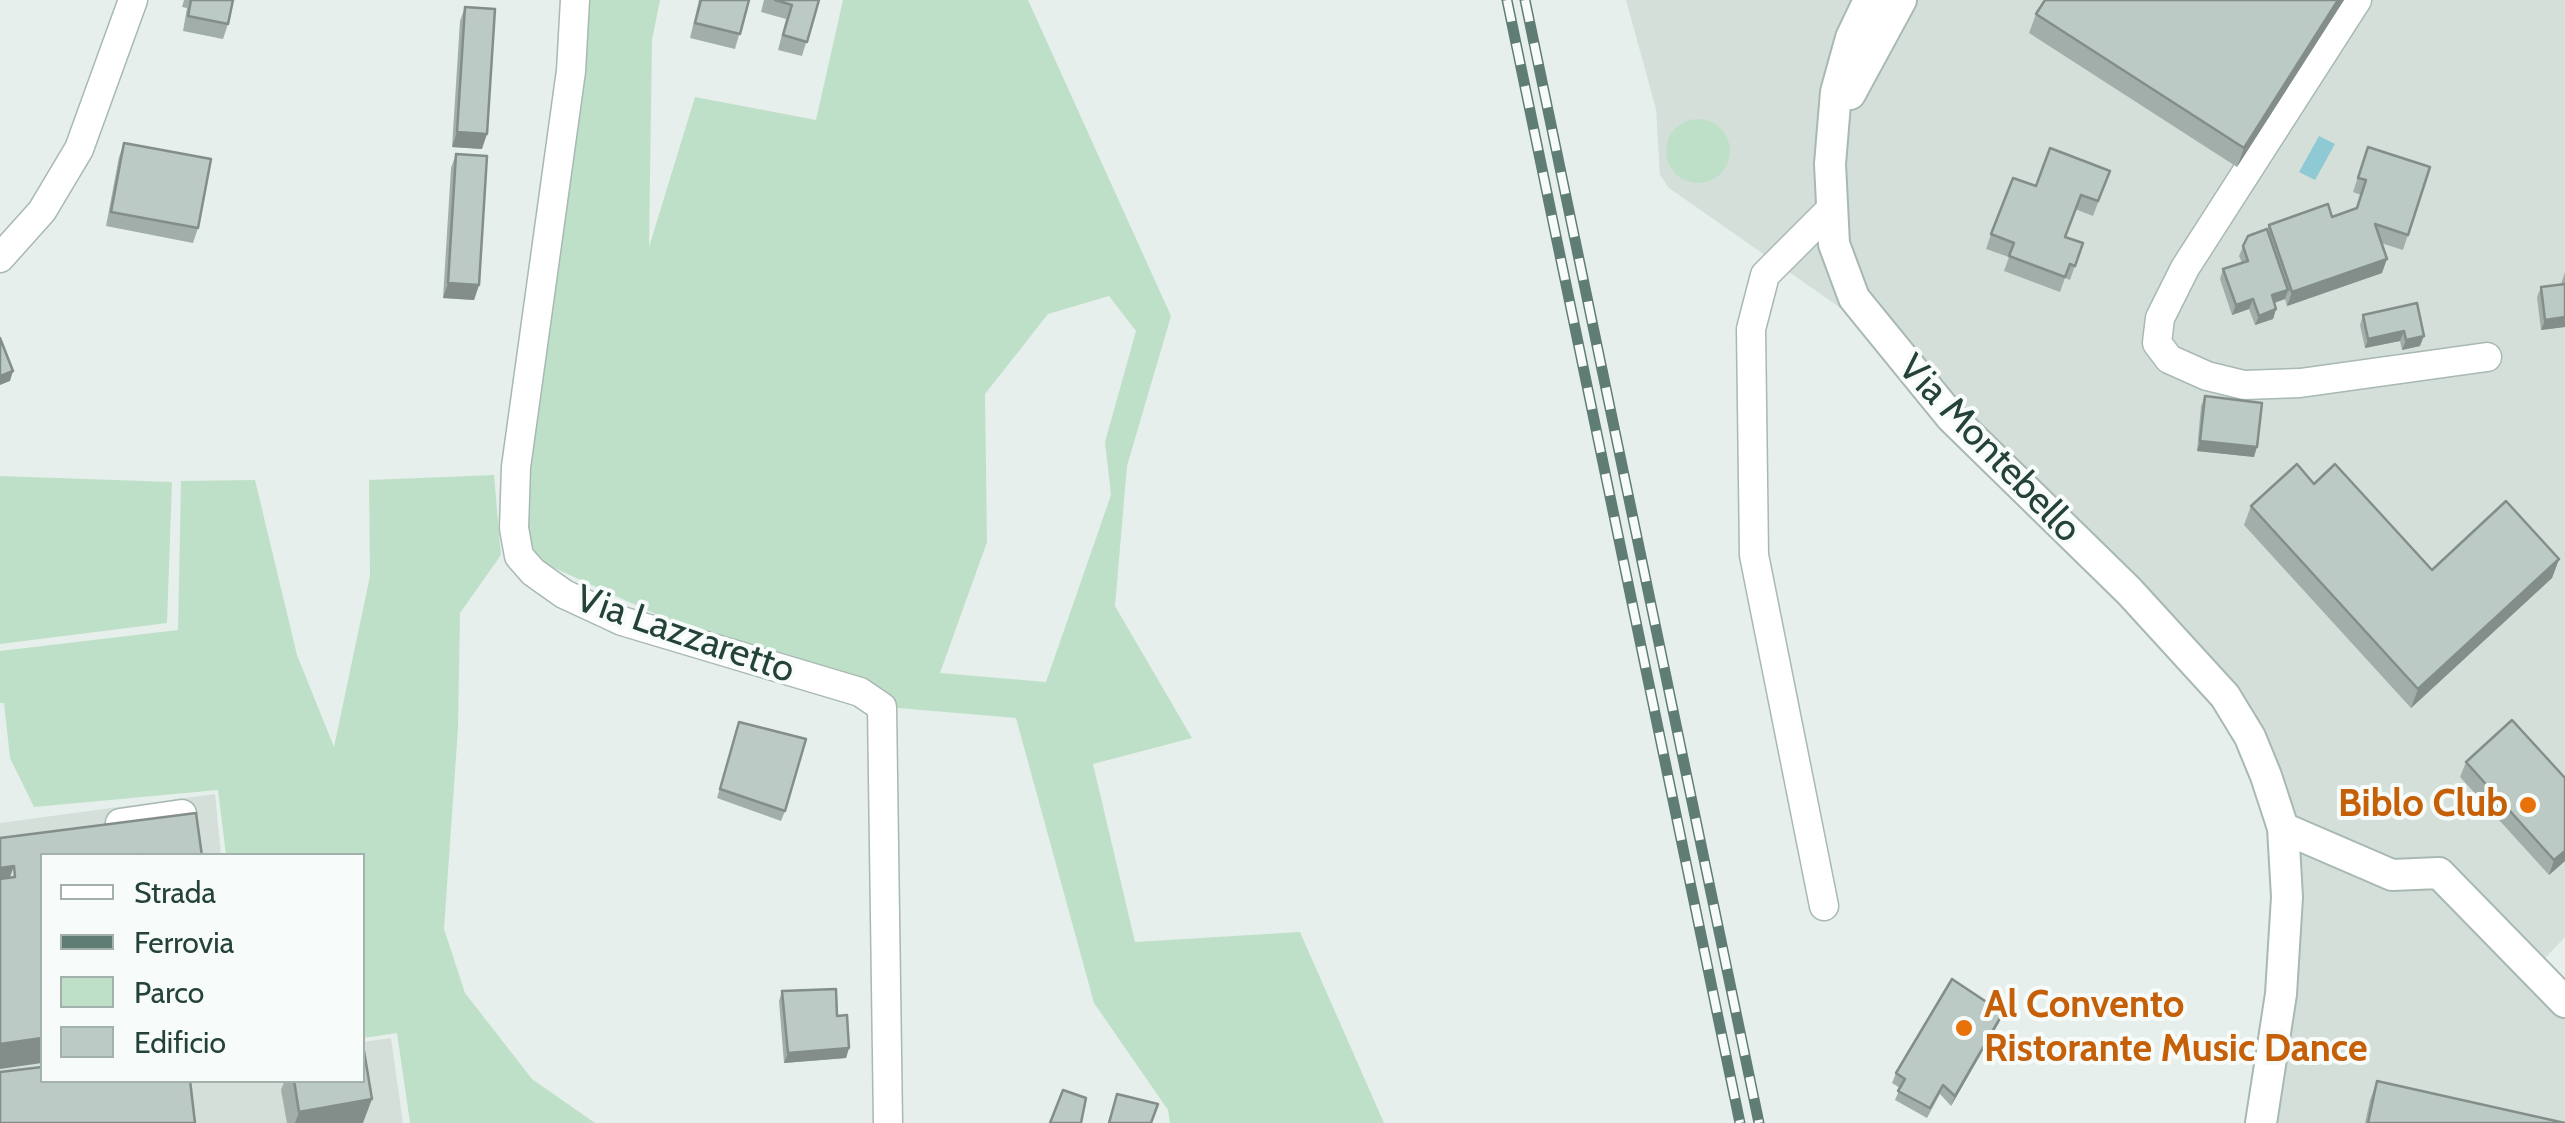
<!DOCTYPE html>
<style>
body{margin:0}
#map{position:relative;width:2565px;height:1123px;overflow:hidden;background:#e6efeb;font-family:Cabin,sans-serif}
canvas{display:block}
.legend{position:absolute;left:40px;top:853px;width:325px;height:230px;box-sizing:border-box;background:#f7fbf9;border:2px solid #a3b1ad;margin:0;padding:12px 18px;list-style:none;font-size:30px;color:#24423a}
.legend li{display:flex;align-items:center;gap:20px;height:50px}
.legend b{width:50px;border:2px solid #a3b1ad}
</style>
<div id="map">
<canvas width="2565" height="1123"></canvas>
<ul class="legend">
<li><b style="height:12px;background:#fff"></b>Strada</li>
<li><b style="height:12px;background:#5f7d75"></b>Ferrovia</li>
<li><b style="height:28px;background:#bfe0c8"></b>Parco</li>
<li><b style="height:28px;background:#bbcac4"></b>Edificio</li>
</ul>
</div>
<script>
const ctx = document.querySelector('canvas').getContext('2d');
ctx.lineJoin = 'round';
function paint(path, color) {
  ctx.fillStyle = color;
  ctx.fill(path, 'evenodd');
}
function poly(rows) {
  const path = new Path2D();
  for (const r of rows) {
    if (r.length === 3) {
      path.moveTo(r[0] + r[2], r[1]);
      path.arc(r[0], r[1], r[2], 0, 2 * Math.PI);
      continue;
    }
    path.moveTo(r[0], r[1]);
    for (let i = 2; i < r.length; i += 2) path.lineTo(r[i], r[i + 1]);
  }
  return path;
}
function strokePath(path, color, width, dash) {
  ctx.strokeStyle = color;
  ctx.lineWidth = width;
  ctx.lineCap = dash ? 'butt' : 'round';
  ctx.setLineDash(dash || []);
  ctx.stroke(path);
}
function write(font, color, halo, rows, align = 'center') {
  ctx.font = font + ' Cabin,sans-serif';
  ctx.lineWidth = 8;
  ctx.setLineDash([]);
  ctx.textBaseline = 'middle';
  ctx.strokeStyle = halo;
  ctx.fillStyle = color;
  for (const [text, x, y, turn = 0] of rows) {
    ctx.save();
    ctx.translate(x, y);
    ctx.rotate((+turn || 0) * Math.PI / 180);
    ctx.textAlign = isNaN(turn) ? turn : align;
    if (halo) ctx.strokeText(text, 0, 0);
    ctx.fillText(text, 0, 0);
    ctx.restore();
  }
}
paint(poly([
 [1626,0,2565,0,2565,937,2534,970,2565,1002,2565,1123,2261,1123,2287,897,2250,737,1882,337,1669,188,1660,175,1656,109],
 [215,794,221,855,42,856,42,1080,362,1080,363,1042,391,1038,403,1123,0,1123,0,823]
]), '#d4dfda');
paint(poly([
 [575,0,660,0,652,40,649,247,695,97,816,120,843,0,1028,0,1171,316,1127,466,1115,606,1192,738,1093,764,1135,942,1300,932,1384,1123,1170,1123,1168,1110,1094,1003,1016,718,898,708,872,684,693,631,539,561,525,528,541,280],
 [1109,296,1136,331,1105,442,1111,495,1046,682,940,673,987,542,985,394,1048,314],
 [1698,151,32],
 [494,475,501,555,460,613,458,728,444,929,465,993,532,1079,595,1123,410,1123,397,1033,363,1038,362,856,226,855,218,790,34,807,10,758,4,703,0,703,0,651,178,630,181,481,255,480,297,655,334,747,370,576,369,480],
 [0,476,172,482,167,623,0,644]
]), '#bfe0c8');
paint(poly([
 [2319,136,2335,144,2315,180,2299,172]
]), '#8ec9d4');
const minor = poly([
 [575,0,571,71,516,467,514,528,519,556,533,572,564,594,622,621,860,692,882,707,888,1123],
 [2357,0,2185,268,2160,318,2157,343,2169,359,2207,376,2244,385,2300,383,2487,357],
 [0,258,42,211,79,149,133,0],
 [120,823,182,814],
 [1824,906,1754,555,1751,329,1765,275,1829,211]
]);
const tertiary = poly([
 [1869,0,1851,38,1836,92,1830,164,1834,244,1854,298,1951,417,2129,591,2225,696,2250,737,2266,776,2283,828,2287,897,2281,994,2261,1123],
 [1850,94,1901,0],
 [2283,828,2392,875,2439,873,2565,1002]
]);
strokePath(minor, '#a8b8b2', 31);
strokePath(tertiary, '#a8b8b2', 34);
strokePath(minor, '#fff', 28);
strokePath(tertiary, '#fff', 30);
const rail = poly([
 [1507,0,1740,1123],
 [1525,0,1759,1123]
]);
strokePath(rail, '#5f7d75', 11);
strokePath(rail, '#f7fbf9', 8, [22]);
paint(poly([
 [184,0,233,0,228,24,223,39,183,31,187,8,182,7],
 [699,0,749,0,735,49,690,38],
 [764,0,819,0,802,56,778,50,786,19,761,12],
 [2045,0,2344,0,2237,167,2029,33,2036,14],
 [465,7,482,149,452,147,460,21],
 [124,143,198,228,193,243,106,226,119,157],
 [2368,147,2430,167,2403,250,2381,243,2382,273,2287,306,2285,299,2274,303,2276,309,2273,319,2255,325,2249,309,2232,315,2220,279,2223,269,2242,263,2239,256,2243,246,2267,229,2269,225,2332,217,2357,208,2361,195,2353,192],
 [456,154,479,285,474,300,443,298,451,168],
 [2110,171,2093,216,2075,209,2065,237,2083,243,2070,280,2065,278,2060,292,2004,271,2009,257,1986,249,1991,234,2036,186],
 [2565,272,2565,327,2541,330,2537,297,2541,287,2561,284],
 [2417,303,2420,346,2402,350,2400,341,2365,348,2360,325,2363,315],
 [2205,396,2254,457,2197,451,2201,406],
 [2314,484,2432,570,2559,559,2552,578,2411,708,2244,525,2251,506],
 [739,722,785,811,781,821,717,798],
 [2466,762,2565,861,2549,875,2460,777],
 [782,991,837,1016,849,1048,846,1058,784,1063,779,1001],
 [1999,1022,1951,1106,1940,1094,1927,1118,1895,1100,1900,1088,1892,1083,1896,1073],
 [285,1080,362,1080,363,1123,287,1123,281,1090],
 [2377,1081,2565,1123,2365,1123,2370,1100]
]), '#a1aea9');
paint(poly([
 [2338,0,2344,0,2237,167,2244,148],
 [457,132,487,134,482,149,452,147],
 [2387,259,2382,273,2287,306,2292,292],
 [448,283,479,285,474,300,443,298],
 [2288,290,2285,299,2268,305,2272,295],
 [2253,299,2249,309,2232,315,2236,305],
 [2276,309,2273,319,2255,325,2259,316],
 [2565,317,2565,327,2541,330,2545,320],
 [2404,331,2400,341,2365,348,2368,339],
 [2424,336,2420,346,2402,350,2406,340],
 [13,371,10,381,0,385,0,376],
 [2200,441,2257,447,2254,457,2197,451],
 [2559,559,2552,578,2411,708,2418,689],
 [2565,851,2565,861,2549,875,2554,860],
 [14,866,4,893,0,893,0,868],
 [2003,1013,1999,1022,1951,1106,1955,1096],
 [42,1038,42,1063,0,1069,0,1044],
 [849,1048,846,1058,784,1063,788,1053],
 [372,1099,363,1123,295,1123,299,1112]
]), '#838d89');
const building = poly([
 [191,0,233,0,228,24,188,16,191,0],
 [701,0,749,0,740,34,695,23,701,0],
 [775,0,819,0,807,42,783,35,792,5,775,0],
 [2045,0,2338,0,2244,148,2036,14,2045,0],
 [465,7,495,9,487,134,457,132,465,7],
 [124,143,211,159,198,228,111,212,124,143],
 [2368,147,2430,167,2408,235,2375,224,2387,259,2292,292,2269,225,2328,204,2332,217,2357,208,2366,180,2358,178,2368,147],
 [2050,148,2110,171,2098,201,2081,195,2065,237,2083,243,2075,266,2070,264,2065,277,2009,256,2014,243,1991,234,2013,178,2036,186,2050,148],
 [456,154,487,156,479,285,448,283,456,154],
 [2267,229,2288,290,2272,295,2276,309,2259,316,2253,299,2236,305,2223,269,2248,261,2243,246,2248,236,2267,229],
 [2565,284,2565,317,2545,320,2541,287,2565,284],
 [2417,303,2424,336,2406,340,2404,331,2368,339,2363,315,2417,303],
 [0,338,13,371,0,376,0,338],
 [2205,396,2262,403,2257,447,2200,441,2205,396],
 [2297,464,2314,484,2335,464,2432,570,2506,501,2559,559,2418,689,2251,506,2297,464],
 [2512,720,2565,778,2565,851,2554,860,2466,762,2512,720],
 [739,722,806,739,785,811,720,789,739,722],
 [196,813,202,856,139,856,139,854,126,856,42,856,42,1038,0,1044,0,879,15,877,14,866,0,868,0,838,196,813],
 [1952,979,2003,1013,1955,1096,1943,1085,1930,1108,1898,1091,1905,1079,1896,1073,1952,979],
 [836,989,837,1016,847,1015,849,1048,788,1053,782,991,836,989],
 [364,1051,372,1099,299,1112,294,1080,362,1080,362,1052,364,1051],
 [42,1067,42,1080,190,1080,195,1123,0,1123,0,1072,42,1067],
 [2377,1081,2565,1123,2368,1123,2377,1081],
 [1063,1090,1086,1098,1081,1123,1050,1123,1063,1090],
 [1117,1094,1158,1104,1151,1123,1109,1123,1117,1094]
]);
paint(building, '#bbcac4');
strokePath(building, '#838d89', 2.5);
for (const [x, y, r, color] of [
 [2528,805,10,"#e8710a"],
 [1964,1028,10,"#e8710a"]
]) {
  const dot = new Path2D();
  dot.arc(x, y, r, 0, 2 * Math.PI);
  ctx.fillStyle = color;
  ctx.fill(dot);
  strokePath(dot, '#f7fbf9', 4);
}
write('38px', '#24423a', '#f7fbf9', [
 ["Via Montebello",1989,449,46],
 ["Via Lazzaretto",685,635,19]
]);
write('bold 38px', '#c56008', '#f7fbf9', [
 ["Biblo Club",2508,805],
 ["Al Convento",1984,1006,"left"],
 ["Ristorante Music Dance",1984,1050,"left"]
], 'right');
</script>
